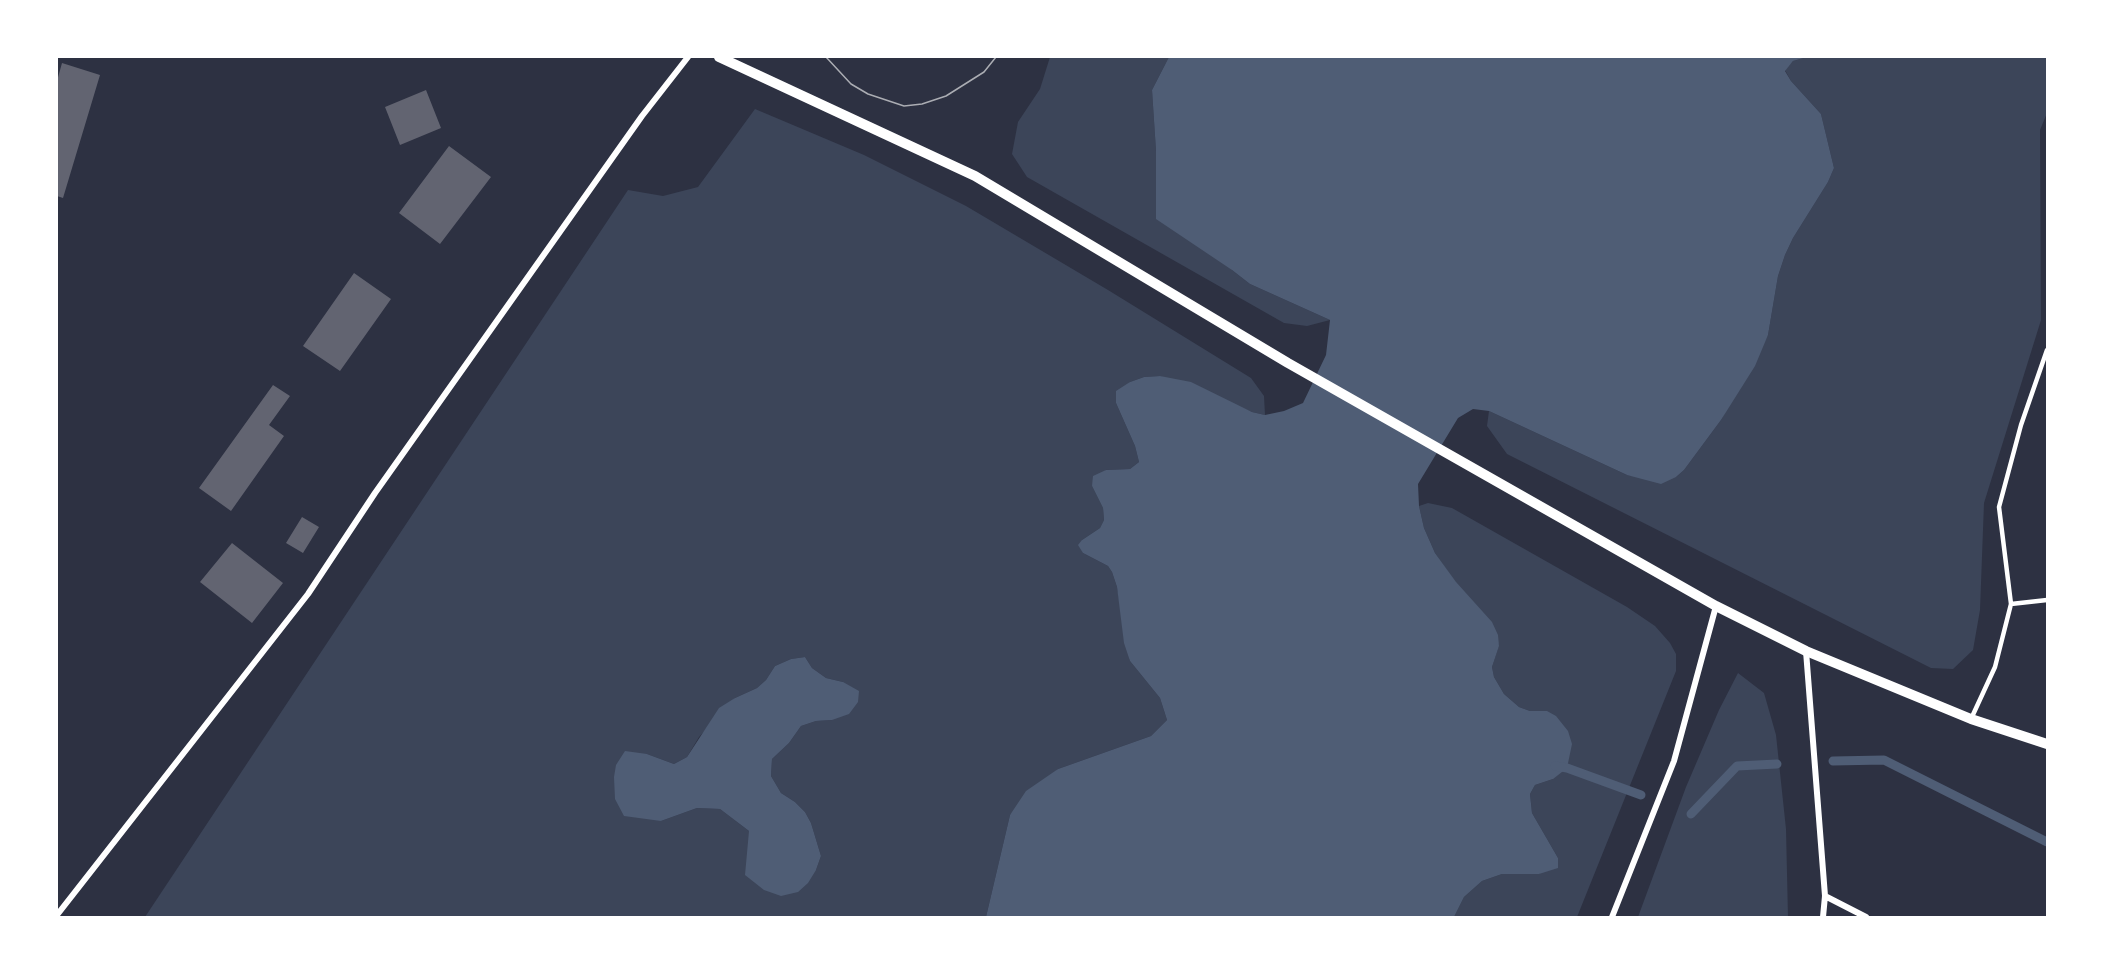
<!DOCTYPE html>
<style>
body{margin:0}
#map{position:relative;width:2104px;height:974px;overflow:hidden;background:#2d3142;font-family:Helvetica,sans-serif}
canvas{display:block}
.frame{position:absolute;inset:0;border:58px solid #fff;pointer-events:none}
</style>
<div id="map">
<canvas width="2104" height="974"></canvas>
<div class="frame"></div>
</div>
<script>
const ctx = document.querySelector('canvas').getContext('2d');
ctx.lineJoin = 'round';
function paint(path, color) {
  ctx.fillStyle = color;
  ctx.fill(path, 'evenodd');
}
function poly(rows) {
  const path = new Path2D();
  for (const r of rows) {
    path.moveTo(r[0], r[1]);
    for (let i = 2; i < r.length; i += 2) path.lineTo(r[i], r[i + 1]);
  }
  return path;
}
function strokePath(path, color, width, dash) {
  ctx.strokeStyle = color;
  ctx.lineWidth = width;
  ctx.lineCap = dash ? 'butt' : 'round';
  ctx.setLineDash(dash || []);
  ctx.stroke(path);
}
paint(poly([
 [1050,57,1169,57,1152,90,1156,151,1232,270,1250,284,1330,320,1307,326,1284,323,1027,177,1012,154,1018,122,1040,89],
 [1807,57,2047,57,2047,113,2040,130,2041,320,1984,503,1980,610,1973,650,1953,669,1931,668,1507,454,1487,426,1489,411,1627,475,1676,477,1684,470,1721,420,1768,335,1778,276,1785,255,1793,238,1828,182,1834,168,1821,114,1791,81,1785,70,1793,61],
 [755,109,864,155,966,206,1108,290,1251,378,1264,396,1265,415,1252,412,1160,376,1144,377,1130,382,1116,403,1135,446,1139,462,1130,469,1106,470,1092,486,1103,508,1104,520,1100,528,1082,540,1083,553,1108,566,1112,572,1117,587,1130,661,1160,698,1167,720,1151,736,1058,769,1010,815,986,917,145,917,628,190,663,196,698,187],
 [805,657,812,668,826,678,843,682,832,720,816,721,801,726,789,743,772,759,771,776,781,793,795,802,805,812,811,823,821,856,816,870,749,831,720,809,697,808,661,821,647,754,674,764,687,757,699,737,735,698,757,688,766,680,775,666,791,659],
 [1428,503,1452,508,1627,607,1655,626,1670,643,1676,654,1676,671,1577,917,1454,917,1464,897,1482,881,1502,874,1539,874,1558,858,1532,813,1530,794,1535,785,1553,779,1547,711,1530,711,1519,707,1504,694,1494,677,1492,667,1499,645,1435,553,1424,528,1419,506],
 [1738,673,1764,693,1776,735,1786,829,1788,917,1638,917,1686,787,1719,710]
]), '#3c4559');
paint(poly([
 [1169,57,1807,57,1793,61,1785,71,1791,81,1821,114,1834,168,1828,182,1793,238,1785,255,1778,276,1768,335,1755,366,1721,420,1684,470,1676,477,1661,484,1627,475,1489,411,1473,409,1458,418,1418,484,1419,506,1424,528,1435,553,1456,582,1492,622,1498,635,1499,646,1492,667,1494,677,1504,694,1519,707,1530,711,1547,711,1556,716,1568,731,1572,744,1567,768,1553,779,1535,785,1530,794,1532,813,1558,858,1558,868,1539,874,1502,874,1482,881,1464,897,1454,917,986,917,1010,815,1026,791,1058,769,1151,736,1167,720,1160,698,1130,661,1124,643,1117,587,1112,572,1108,566,1083,553,1078,545,1082,540,1100,528,1104,520,1103,508,1092,486,1093,476,1106,470,1130,469,1139,462,1135,446,1116,403,1116,391,1130,382,1144,377,1160,376,1191,382,1252,412,1265,415,1284,411,1303,403,1326,355,1330,320,1250,284,1232,270,1156,219,1156,151,1152,90],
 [805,657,812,668,826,678,843,682,859,691,858,702,849,714,832,720,816,721,801,726,789,743,772,759,771,776,781,793,795,802,805,812,811,823,821,856,816,870,808,883,798,892,781,896,764,890,745,875,749,831,720,809,697,808,661,821,624,816,615,799,614,777,616,765,625,751,647,754,674,764,687,757,719,708,735,698,757,688,766,680,775,666,791,659]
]), '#4f5d75');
strokePath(poly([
 [1833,761,1884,760,2047,842],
 [1555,766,1567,768,1641,795],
 [1691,814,1737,766,1777,764]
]), '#4f5d75', 9);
paint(poly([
 [62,63,100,75,63,198,57,196,57,81],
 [426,90,441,128,400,145,385,107],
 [449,146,491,177,440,244,399,213],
 [354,273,391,299,340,371,303,346],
 [273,385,290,396,269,425,284,436,231,511,199,488],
 [302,517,319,527,303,553,286,543],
 [232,543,283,583,252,623,200,582]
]), '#626471');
strokePath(poly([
 [2011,604,2047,600],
 [1971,719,1995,667,2011,604,1999,507,2021,425,2047,350]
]), '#fff', 4.5);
strokePath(poly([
 [1806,651,1825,896,1823,917],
 [1825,896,1866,917],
 [57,915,308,594,375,493,642,116,688,57],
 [1612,917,1674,761,1716,606]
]), '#fff', 6);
strokePath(poly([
 [719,57,975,176,1288,363,1716,606,1806,651,1971,719,2047,744]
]), '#fff', 10);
strokePath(poly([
 [826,57,851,84,868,94,904,106,922,104,946,96,984,72,996,57]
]), '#abadb3', 1.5);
</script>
